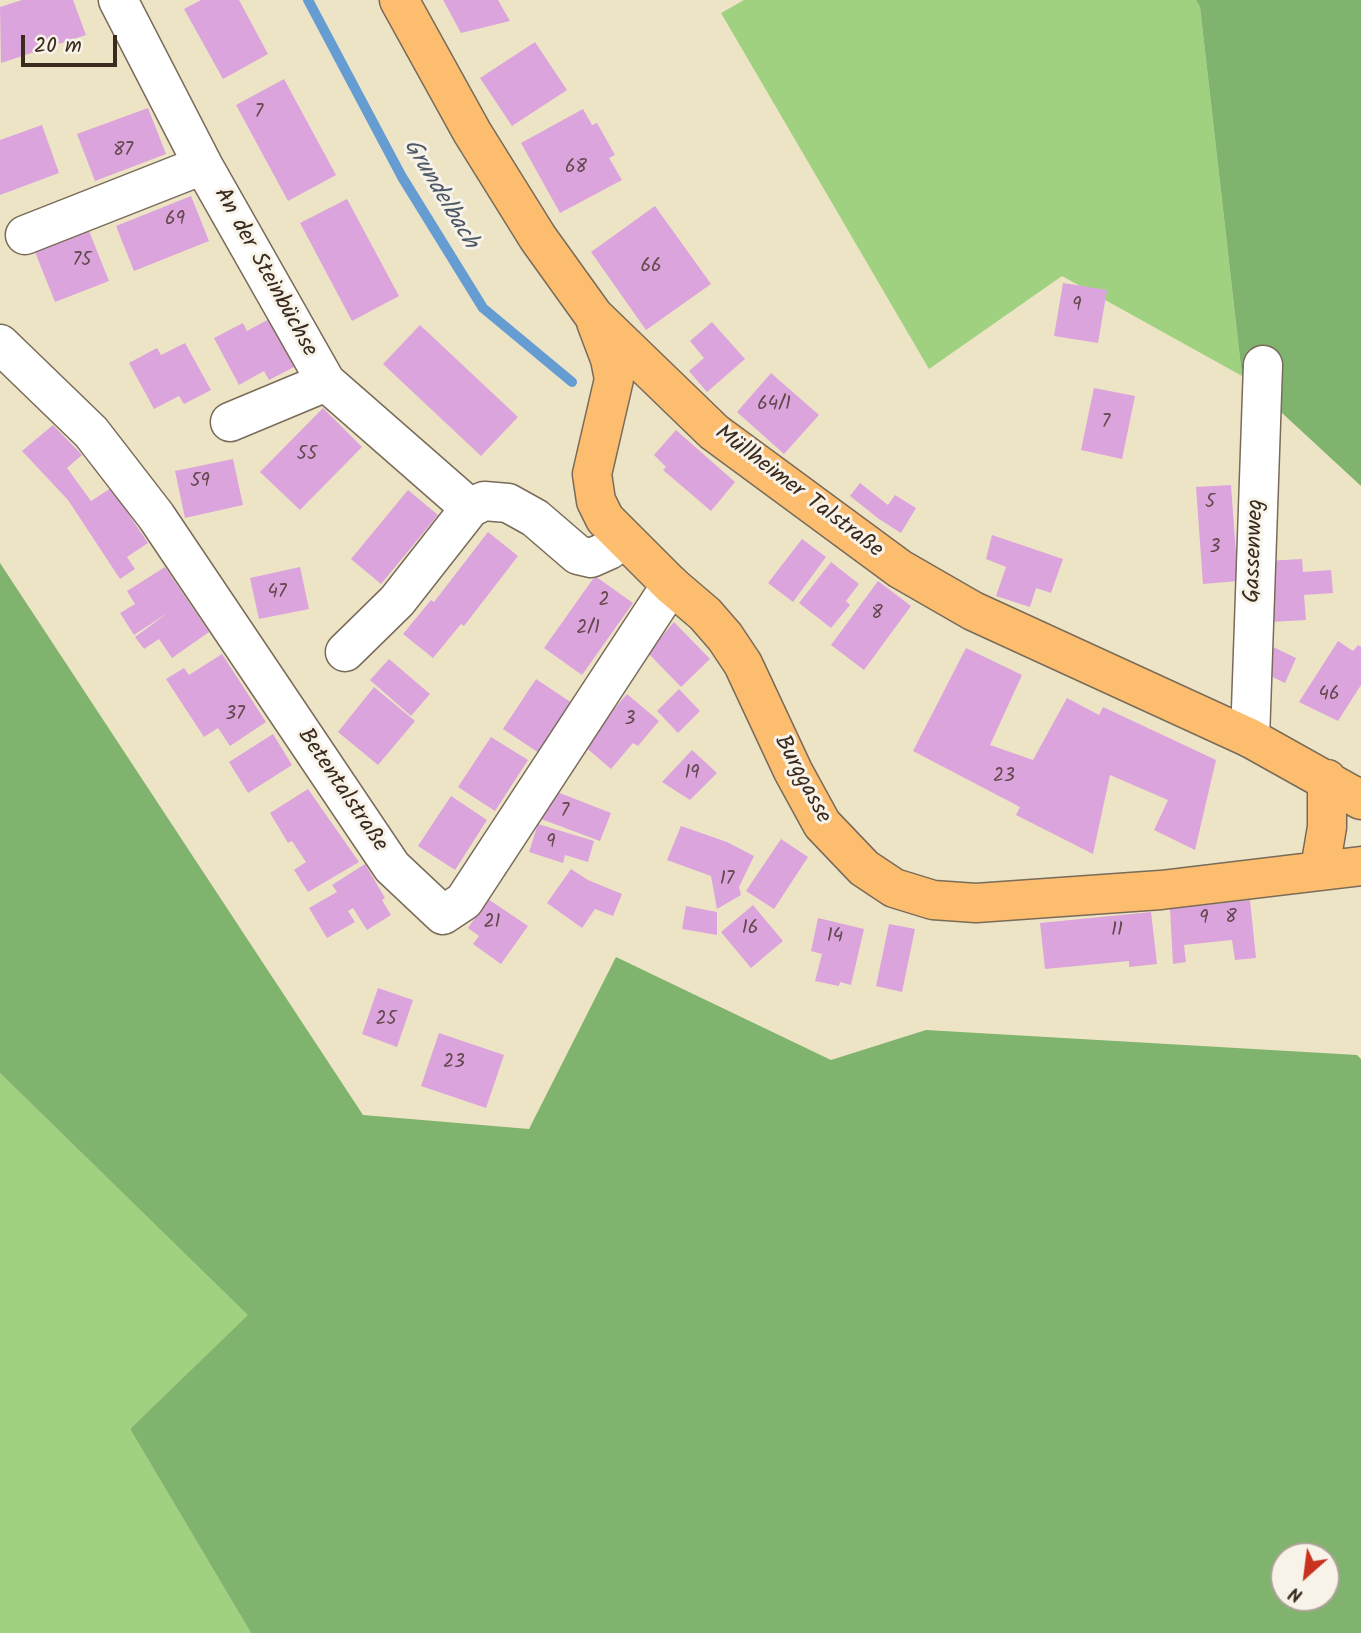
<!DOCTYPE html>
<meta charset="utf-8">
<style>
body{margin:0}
#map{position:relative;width:1361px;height:1633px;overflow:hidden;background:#ede4c6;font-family:Kalam,sans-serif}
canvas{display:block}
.north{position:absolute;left:1270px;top:1542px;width:70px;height:70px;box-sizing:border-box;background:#f7f3e8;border:2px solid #aca397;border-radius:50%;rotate:208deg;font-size:19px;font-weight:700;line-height:28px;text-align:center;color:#3b2a1e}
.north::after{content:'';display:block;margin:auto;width:24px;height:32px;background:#c8321e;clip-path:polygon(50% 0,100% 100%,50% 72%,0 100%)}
.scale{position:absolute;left:21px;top:35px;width:96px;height:32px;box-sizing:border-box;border:4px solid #3b2a1e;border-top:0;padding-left:9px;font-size:21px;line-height:24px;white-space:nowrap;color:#3b2a1e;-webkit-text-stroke:5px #f7f3e8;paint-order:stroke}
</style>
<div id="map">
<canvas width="1361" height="1633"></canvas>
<div class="north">N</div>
<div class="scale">20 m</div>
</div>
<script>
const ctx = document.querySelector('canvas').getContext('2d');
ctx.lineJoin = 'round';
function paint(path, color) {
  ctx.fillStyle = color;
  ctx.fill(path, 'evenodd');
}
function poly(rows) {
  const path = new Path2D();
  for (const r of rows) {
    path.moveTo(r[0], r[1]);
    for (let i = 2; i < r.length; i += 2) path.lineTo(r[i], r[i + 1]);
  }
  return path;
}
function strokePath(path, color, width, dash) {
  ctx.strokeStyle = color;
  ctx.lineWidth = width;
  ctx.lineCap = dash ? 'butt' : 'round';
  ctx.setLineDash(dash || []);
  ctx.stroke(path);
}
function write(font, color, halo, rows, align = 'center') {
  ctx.font = font + ' Kalam,sans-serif';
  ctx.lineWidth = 6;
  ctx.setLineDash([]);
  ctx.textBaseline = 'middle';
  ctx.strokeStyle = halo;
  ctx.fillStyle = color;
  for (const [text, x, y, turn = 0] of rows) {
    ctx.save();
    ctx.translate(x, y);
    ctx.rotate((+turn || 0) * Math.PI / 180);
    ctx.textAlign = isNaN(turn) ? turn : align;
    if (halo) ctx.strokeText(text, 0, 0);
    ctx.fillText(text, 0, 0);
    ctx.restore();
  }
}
paint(poly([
 [744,0,1196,0,1200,7,1242,376,1062,276,929,369,721,13],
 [0,1073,249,1315,130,1429,251,1633,0,1633]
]), '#a0d180');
paint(poly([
 [1196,0,1361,0,1361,486,1242,376,1200,7],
 [0,563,363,1115,529,1129,616,957,831,1060,926,1030,1357,1055,1361,1059,1361,1633,251,1633,130,1429,248,1315,0,1073],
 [1326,1556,1326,1598,1284,1598,1284,1556]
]), '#80b36e');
strokePath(poly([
 [308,0,402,177,483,308,572,382]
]), '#659dd3', 10);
paint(poly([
 [22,0,73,0,86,35,1,63,0,7],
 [201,0,239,0,268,54,223,79,184,9],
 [443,0,498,0,510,21,461,33],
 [535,42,567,90,512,126,480,78],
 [284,79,336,175,288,201,236,105],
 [148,108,166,154,95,181,77,134],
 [583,109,592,125,597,123,615,155,609,158,622,180,560,213,521,143],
 [42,125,59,173,0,195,0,140],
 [191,196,209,241,134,271,116,226],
 [347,199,399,296,352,321,300,223],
 [655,206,711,284,646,330,591,252],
 [89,231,109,281,55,302,35,252],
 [1063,283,1107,290,1098,343,1054,336],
 [271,318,296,366,269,380,264,371,239,385,214,338,243,323,247,331],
 [712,322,745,359,707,392,689,371,704,358,690,341],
 [420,325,518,417,481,456,383,364],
 [185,343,211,390,184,404,179,396,154,409,129,363,157,348,161,355],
 [771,373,819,415,784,454,737,412],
 [1094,388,1135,396,1122,459,1081,450],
 [323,408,362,447,300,510,260,472],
 [53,425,82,455,67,468,91,501,111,488,148,543,127,557,135,569,120,579,68,500,22,451],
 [676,430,735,482,711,511,663,470,666,467,654,455],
 [233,459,243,505,185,518,175,471],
 [860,483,888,505,895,495,916,508,901,533,879,519,850,496],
 [1231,485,1238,581,1203,584,1196,487],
 [408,490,438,515,381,584,351,559],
 [488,532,518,556,464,626,461,624,433,658,403,634,431,600,434,602],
 [992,535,1063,559,1051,593,1036,588,1030,607,996,596,1006,567,986,559],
 [802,539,826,557,793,602,768,583],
 [1302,559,1303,572,1331,570,1333,593,1304,595,1306,620,1270,622,1266,561],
 [831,562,859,584,846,601,850,605,831,628,799,603],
 [165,567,209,632,172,658,159,639,144,649,135,637,169,612,134,635,120,613,135,604,127,591],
 [300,567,309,609,259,619,250,578],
 [595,576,633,603,582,675,544,648],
 [878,581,911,606,864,670,831,645],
 [674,622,710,659,681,687,648,653],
 [1338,641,1353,651,1358,645,1361,647,1361,685,1338,721,1299,702],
 [1269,645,1296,658,1285,683,1264,673],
 [966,648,1022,675,990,745,1033,760,1067,698,1099,715,1103,707,1216,760,1195,850,1154,830,1168,800,1110,775,1093,854,1016,815,1020,807,913,751],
 [222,654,266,722,230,746,218,728,204,737,166,679,184,668,189,675],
 [389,659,430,694,411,716,370,680],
 [536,679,572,703,539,753,503,729],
 [374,687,415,721,378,765,338,732],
 [679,689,700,711,678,733,657,711],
 [627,694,659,721,638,746,633,743,611,769,583,745],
 [273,734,292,765,248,793,229,762],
 [491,737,528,760,495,811,458,787],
 [692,750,717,773,690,800,662,782],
 [308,789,359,862,308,892,294,870,306,862,292,841,288,843,270,813],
 [552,790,611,813,600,841,541,819],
 [451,796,487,820,455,870,418,846],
 [538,824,594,841,588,862,565,855,563,863,529,852],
 [681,826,727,842,754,856,739,887,741,895,717,909,711,876,667,860],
 [781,839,808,857,774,909,746,891],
 [365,864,385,898,382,900,391,915,367,930,353,908,348,911,355,922,327,938,309,908,337,892,332,885],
 [571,869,588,880,622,894,613,916,595,909,582,928,547,903],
 [488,899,528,926,501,964,473,944,479,936,468,928],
 [1250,900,1256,958,1235,960,1232,940,1184,945,1186,962,1173,964,1170,909],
 [753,905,783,941,751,968,721,932],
 [686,906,717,912,717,935,682,929],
 [1151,912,1157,964,1129,967,1129,961,1045,969,1040,923],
 [818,918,864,929,851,985,840,982,839,986,815,981,822,954,811,951],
 [889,924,915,929,902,992,876,986],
 [378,988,413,1000,397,1047,362,1034],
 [439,1033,504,1055,486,1108,421,1086]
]), '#dca4dc');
const minor = poly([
 [118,0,203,165,326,382,470,508,484,501,508,503,535,518,578,555,591,558,609,550,623,538],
 [25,235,203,165],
 [0,344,91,432,156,516,392,867,443,915,464,901,671,585],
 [230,422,326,382],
 [345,652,397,601,470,508],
 [1250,738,1263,365]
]);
const major = poly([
 [399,0,472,132,538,238,594,316,714,432,900,569,973,611,1250,738,1361,800],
 [596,322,610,359,614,379,592,474,596,501,605,519,671,585,705,614,725,637,743,664,793,771,822,824,864,868,894,888,933,900,976,903,1161,890,1361,866],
 [1320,869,1327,827,1327,779]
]);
strokePath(minor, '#796b59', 41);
strokePath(major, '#796b59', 41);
strokePath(minor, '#fff', 38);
strokePath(major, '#fcbd6f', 38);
write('19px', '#63484e', null, [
 ["7",259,114],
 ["87",123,152],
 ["68",576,169],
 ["69",175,221],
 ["75",82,262],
 ["66",651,268],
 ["9",1077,307],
 ["64/1",774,406],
 ["7",1106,424],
 ["55",307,456],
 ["59",200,483],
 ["5",1210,504],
 ["3",1215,549],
 ["47",277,594],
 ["2",604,602],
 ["8",877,615],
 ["2/1",588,630],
 ["46",1329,696],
 ["37",235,716],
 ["3",630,721],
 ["19",692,775],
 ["23",1004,778],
 ["7",565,813],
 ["9",551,844],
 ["17",727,881],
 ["8",1231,919],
 ["9",1204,920],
 ["21",492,924],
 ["16",750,930],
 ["11",1117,932],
 ["14",835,938],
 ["25",386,1021],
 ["23",454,1064]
]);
write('23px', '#3b2a1e', '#f7f3e8', [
 ["An der Steinbüchse",264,273,61],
 ["Müllheimer Talstraße",798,493,37],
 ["Gassenweg",1256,551,-88],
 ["Burggasse",801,780,62],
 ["Betentalstraße",341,791,56]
]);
write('italic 24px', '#4c5866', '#f7f3e8', [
 ["Grundelbach",439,195,59]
]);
</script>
